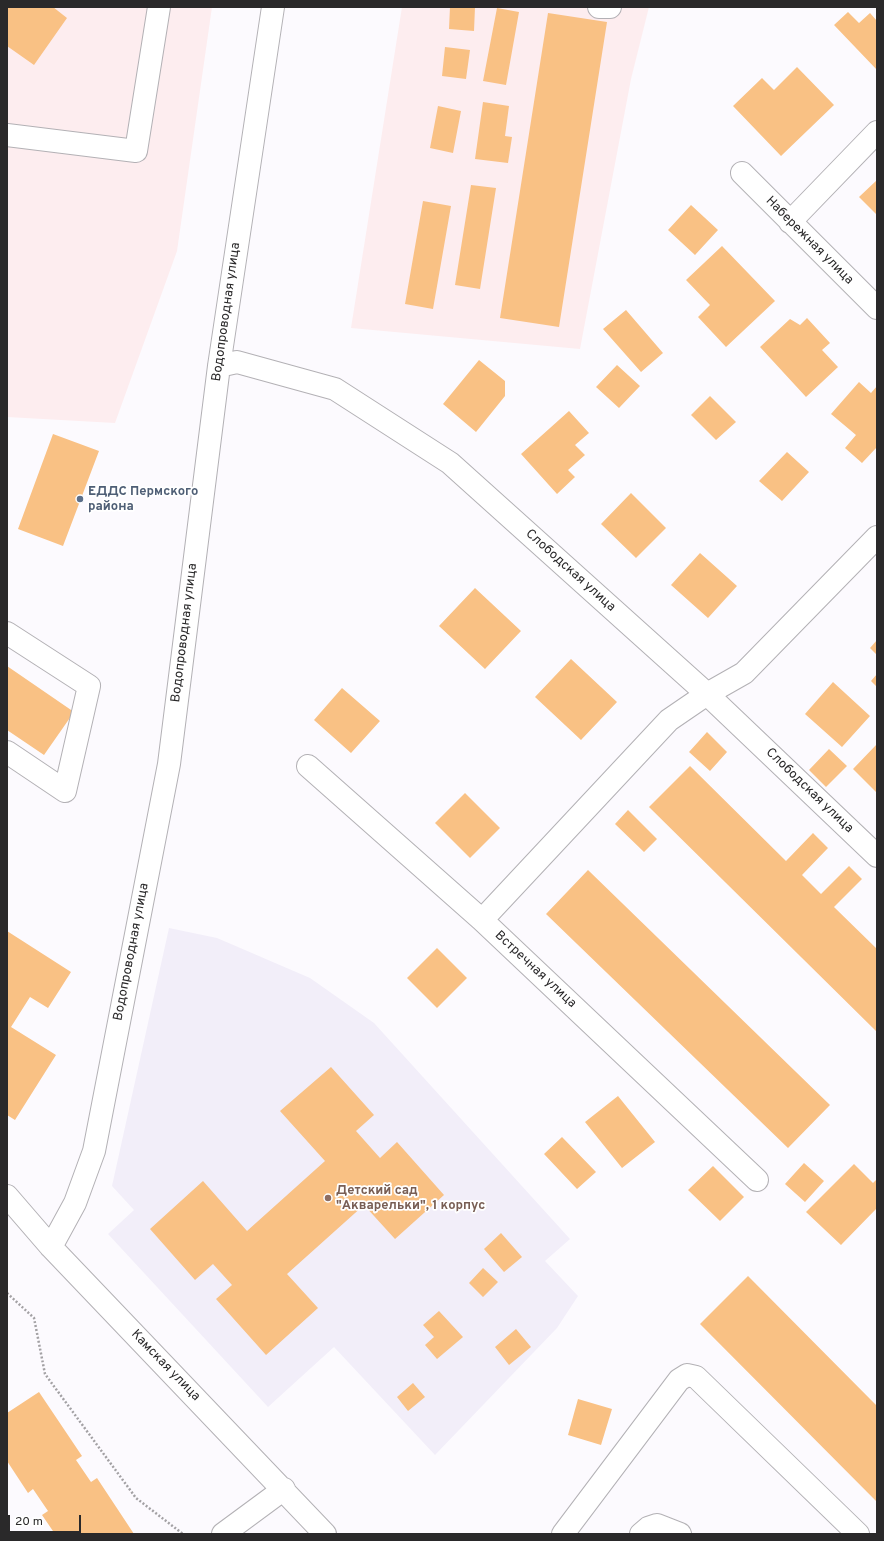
<!DOCTYPE html>
<meta charset="utf-8">
<style>
body{margin:0}
#map{position:relative;width:884px;height:1541px;overflow:hidden;background:#fcfafe;font-family:Overpass,sans-serif}
canvas{display:block}
.frame{position:absolute;inset:0;border:8px solid #2a292a;pointer-events:none}
.scale{position:absolute;left:8px;top:1515px;width:73px;height:18px;box-sizing:border-box;border:2px solid #2a292a;border-top:0;padding-left:5px;font-size:12px;line-height:14px;white-space:nowrap;color:#2a292a;-webkit-text-stroke:3px #fff;paint-order:stroke}
</style>
<div id="map">
<canvas width="884" height="1541"></canvas>
<div class="frame"></div>
<div class="scale">20 m</div>
</div>
<script>
const ctx = document.querySelector('canvas').getContext('2d');
ctx.lineJoin = 'round';
function paint(path, color) {
  ctx.fillStyle = color;
  ctx.fill(path, 'evenodd');
}
function poly(rows) {
  const path = new Path2D();
  for (const r of rows) {
    path.moveTo(r[0], r[1]);
    for (let i = 2; i < r.length; i += 2) path.lineTo(r[i], r[i + 1]);
  }
  return path;
}
function strokePath(path, color, width, dash) {
  ctx.strokeStyle = color;
  ctx.lineWidth = width;
  ctx.lineCap = dash ? 'butt' : 'round';
  ctx.setLineDash(dash || []);
  ctx.stroke(path);
}
function write(font, color, halo, rows, align = 'center') {
  ctx.font = font + ' Overpass,sans-serif';
  ctx.lineWidth = 3.5;
  ctx.setLineDash([]);
  ctx.textBaseline = 'middle';
  ctx.strokeStyle = halo;
  ctx.fillStyle = color;
  for (const [text, x, y, turn = 0] of rows) {
    ctx.save();
    ctx.translate(x, y);
    ctx.rotate((+turn || 0) * Math.PI / 180);
    ctx.textAlign = isNaN(turn) ? turn : align;
    if (halo) ctx.strokeText(text, 0, 0);
    ctx.fillText(text, 0, 0);
    ctx.restore();
  }
}
paint(poly([
 [169,928,217,938,310,978,374,1023,570,1239,545,1261,578,1296,557,1328,435,1455,334,1347,268,1407,108,1234,134,1210,112,1186]
]), '#f2eef9');
paint(poly([
 [7,7,212,7,177,251,115,423,7,417],
 [402,7,649,7,631,79,580,349,351,328]
]), '#fdedef');
paint(poly([
 [7,7,53,7,67,18,34,65,7,46],
 [450,7,475,7,474,31,449,29],
 [497,8,519,12,506,85,483,81],
 [848,12,859,23,870,13,877,21,877,70,834,25],
 [548,13,607,22,559,327,500,318],
 [445,47,470,50,466,79,442,76],
 [797,67,834,105,781,156,733,106,762,78,774,90],
 [483,102,509,106,505,136,512,137,508,163,475,159],
 [438,106,461,111,453,153,430,148],
 [877,180,877,215,859,197],
 [471,185,496,188,480,289,455,285],
 [423,201,451,206,433,309,405,304],
 [691,205,718,230,695,255,668,230],
 [722,246,775,301,726,347,698,317,710,305,686,280],
 [626,310,663,353,641,372,603,329],
 [807,318,830,343,822,350,838,367,806,397,760,347,790,319,800,325],
 [479,360,505,381,505,396,476,432,443,404],
 [617,365,640,386,619,408,596,387],
 [859,382,871,393,877,386,877,447,862,463,845,448,856,435,831,414],
 [710,396,736,422,716,440,691,415],
 [569,411,589,433,575,445,585,455,568,470,575,477,557,494,521,454],
 [53,434,99,451,63,546,18,529],
 [787,452,809,472,782,501,759,481],
 [631,493,666,528,636,558,601,524],
 [700,553,737,586,708,618,671,585],
 [475,588,521,631,485,669,439,626],
 [877,640,877,655,870,648],
 [571,659,617,702,581,740,535,697],
 [7,666,74,712,44,755,7,730],
 [877,674,877,687,871,681],
 [833,682,870,716,842,747,805,714],
 [342,688,380,721,351,753,314,720],
 [707,732,727,752,710,771,689,752],
 [877,744,877,793,853,769],
 [829,749,847,766,826,787,809,770],
 [690,766,786,861,813,833,828,848,802,875,821,894,849,866,862,879,834,907,877,949,877,1032,649,807],
 [465,793,500,828,470,858,435,823],
 [628,810,657,839,644,852,615,824],
 [588,870,830,1105,788,1148,546,914],
 [7,931,71,972,48,1008,30,997,11,1027,56,1055,15,1120,7,1115],
 [437,948,467,978,437,1008,407,978],
 [331,1067,374,1115,356,1131,380,1158,397,1142,444,1195,395,1239,364,1205,287,1274,318,1308,266,1355,216,1299,232,1285,213,1264,195,1280,150,1229,203,1181,247,1231,325,1161,280,1111],
 [618,1096,655,1142,622,1168,585,1122],
 [562,1137,596,1172,577,1189,544,1154],
 [804,1163,824,1181,805,1202,785,1184],
 [854,1164,873,1183,877,1179,877,1208,841,1245,806,1212],
 [713,1166,744,1197,720,1221,688,1190],
 [501,1233,522,1257,504,1272,484,1249],
 [483,1268,498,1282,483,1297,469,1283],
 [748,1276,877,1406,877,1502,700,1324],
 [439,1311,463,1337,437,1359,425,1345,434,1337,423,1325],
 [516,1329,531,1347,509,1365,495,1347],
 [413,1383,425,1397,408,1411,397,1397],
 [39,1392,82,1456,76,1460,91,1482,97,1478,134,1534,55,1534,42,1515,48,1511,33,1489,28,1493,7,1461,7,1413],
 [578,1399,612,1409,601,1445,568,1435]
]), '#f9c184');
const minor = poly([
 [599,7,610,7],
 [7,135,136,151,159,7],
 [742,173,877,308],
 [790,222,877,132],
 [219,366,237,362,335,389,450,463,707,694,877,856],
 [7,633,89,686,65,791,7,752],
 [308,766,482,920,757,1180],
 [482,920,669,720,707,694,744,673,877,537],
 [7,1196,51,1247,325,1534],
 [51,1247,75,1203,94,1151,169,764,219,366,273,7],
 [223,1534,284,1489],
 [563,1534,679,1380,687,1375,696,1377,858,1534],
 [641,1534,648,1528,657,1525,680,1534]
]);
strokePath(minor, '#b3b1b5', 24);
strokePath(poly([
 [7,1293,34,1318,45,1374,136,1498,183,1534]
]), '#a3a1a4', 2.5, [2, 2]);
strokePath(minor, '#fff', 22);
for (const [x, y, r, color] of [
 [80,499,4,"#5c6f8a"],
 [328,1198,4,"#8d6e63"]
]) {
  const dot = new Path2D();
  dot.arc(x, y, r, 0, 2 * Math.PI);
  ctx.fillStyle = color;
  ctx.fill(dot);
  strokePath(dot, '#fff', 1.5);
}
write('13px', '#2a292a', '#fff', [
 ["Набережная улица",809,241,45],
 ["Водопроводная улица",227,312,-82],
 ["Слободская улица",570,571,42],
 ["Водопроводная улица",185,633,-83],
 ["Слободская улица",809,791,44],
 ["Водопроводная улица",132,952,-79],
 ["Встречная улица",535,970,43],
 ["Камская улица",165,1366,46]
]);
write('bold 13px', '#4e5e75', '#fff', [
 ["ЕДДС Пермского",88,492],
 ["района",88,507]
], 'left');
write('bold 13px', '#785e54', '#fff', [
 ["Детский сад",336,1191],
 ["\"Акварельки\", 1 корпус",336,1206]
], 'left');
</script>
